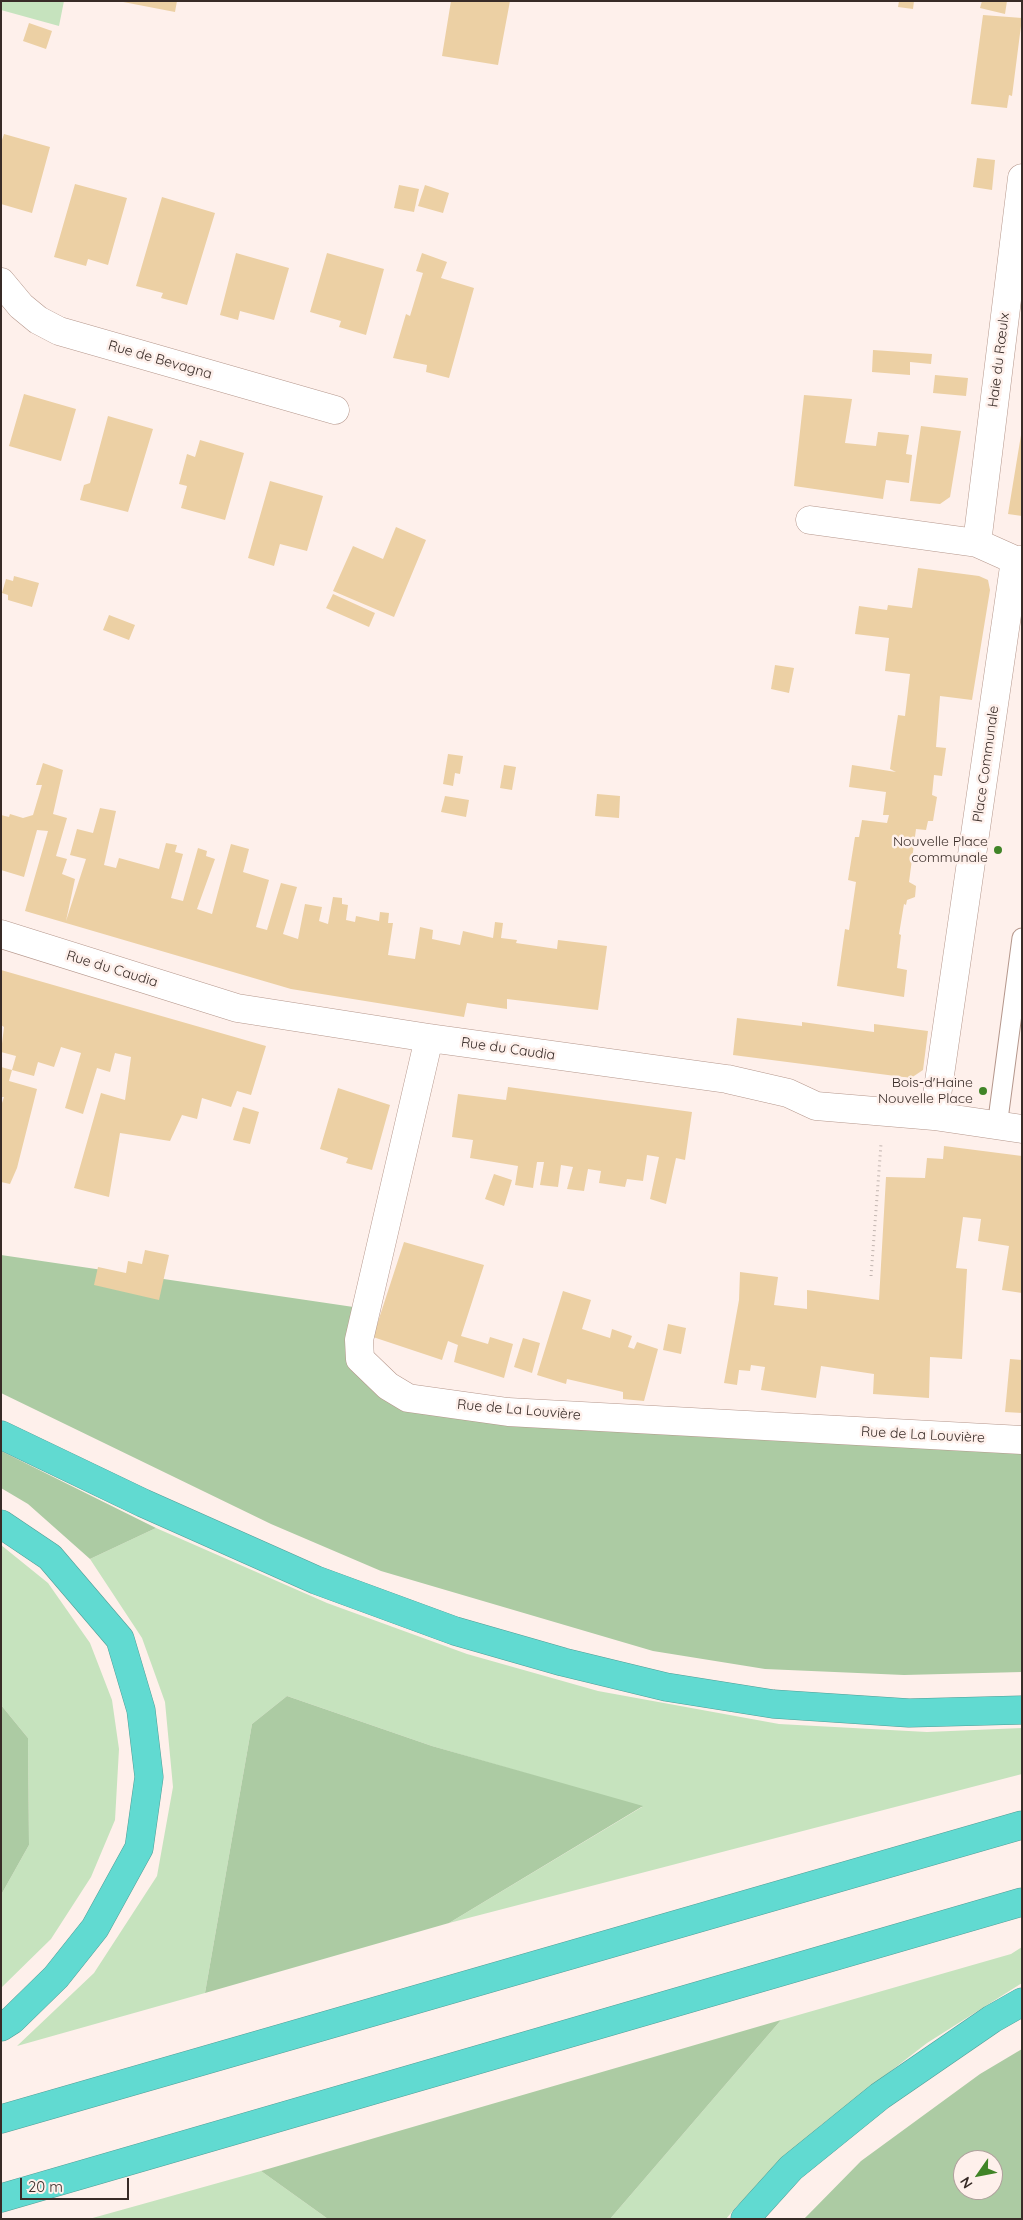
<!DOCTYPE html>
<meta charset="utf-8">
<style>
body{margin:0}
#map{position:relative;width:1023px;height:2220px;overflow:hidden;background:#fef0eb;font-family:Quicksand,sans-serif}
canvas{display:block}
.frame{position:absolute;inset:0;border:2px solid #382b27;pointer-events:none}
.north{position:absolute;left:953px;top:2150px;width:50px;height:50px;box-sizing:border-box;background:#fef0eb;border:1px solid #afa19d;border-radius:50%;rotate:237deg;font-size:14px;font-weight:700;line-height:20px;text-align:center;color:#382b27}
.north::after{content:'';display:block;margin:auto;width:18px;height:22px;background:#408427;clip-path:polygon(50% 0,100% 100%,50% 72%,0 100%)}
.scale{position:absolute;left:20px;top:2178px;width:109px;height:22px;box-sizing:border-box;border:2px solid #382b27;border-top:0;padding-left:6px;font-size:15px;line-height:18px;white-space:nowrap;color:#382b27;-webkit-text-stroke:4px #fef0eb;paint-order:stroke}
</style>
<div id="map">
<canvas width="1023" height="2220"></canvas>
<div class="frame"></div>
<div class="north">N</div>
<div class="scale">20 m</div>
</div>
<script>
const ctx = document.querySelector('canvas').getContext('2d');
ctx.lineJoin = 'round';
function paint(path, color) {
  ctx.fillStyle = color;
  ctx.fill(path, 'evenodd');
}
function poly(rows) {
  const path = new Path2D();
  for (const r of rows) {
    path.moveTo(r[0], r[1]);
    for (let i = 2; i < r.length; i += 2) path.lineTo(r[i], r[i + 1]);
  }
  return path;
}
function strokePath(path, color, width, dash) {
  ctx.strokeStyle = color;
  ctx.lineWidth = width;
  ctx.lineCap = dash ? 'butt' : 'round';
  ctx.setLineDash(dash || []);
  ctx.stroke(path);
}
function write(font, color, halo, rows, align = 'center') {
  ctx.font = font + ' Quicksand,sans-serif';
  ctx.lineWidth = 5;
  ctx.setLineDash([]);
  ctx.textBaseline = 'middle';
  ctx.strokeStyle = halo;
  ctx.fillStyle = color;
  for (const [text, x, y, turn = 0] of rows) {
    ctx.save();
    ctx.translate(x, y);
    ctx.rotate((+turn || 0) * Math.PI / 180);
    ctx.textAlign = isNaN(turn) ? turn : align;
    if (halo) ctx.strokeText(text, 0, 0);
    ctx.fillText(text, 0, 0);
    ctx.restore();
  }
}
paint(poly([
 [1,1,64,1,59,26,1,10],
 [156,1528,327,1603,467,1654,598,1691,779,1724,927,1732,1022,1728,1022,1774,449,1923,642,1807,432,1746,287,1696,252,1724,205,1993,17,2046,94,1973,157,1876,173,1787,165,1702,142,1638,90,1559],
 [1,1545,48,1583,90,1643,112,1700,119,1749,115,1820,91,1877,51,1939,1,1988,1,1895,29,1845,28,1738,1,1705],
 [1022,1947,1022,1983,927,2043,820,2126,736,2207,726,2219,610,2219,781,2020,1011,1954],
 [261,2171,328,2219,89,2219]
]), '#c6e3be');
paint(poly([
 [1,1255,367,1309,359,1340,408,1398,1022,1440,1022,1672,904,1675,765,1669,653,1651,381,1571,271,1524,1,1393],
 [1,1451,156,1528,90,1559,28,1504,1,1488],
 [287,1696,432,1746,643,1806,449,1923,205,1993,252,1724],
 [1,1705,28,1738,29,1845,1,1895],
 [781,2020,610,2219,328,2219,261,2171],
 [1022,2049,1022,2219,804,2219,861,2161,980,2074],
 [963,2160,993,2160,993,2190,963,2190]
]), '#accba3');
paint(poly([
 [118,1,177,1,175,12],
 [451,1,510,1,498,65,442,56],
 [899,1,914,1,913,9,898,7],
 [982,1,1007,1,1005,14,980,8],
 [983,15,1022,18,1012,96,1009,95,1007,108,971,104],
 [29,23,52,31,46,49,23,41],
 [4,134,50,147,32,213,1,204,1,143],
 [977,158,995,160,992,190,973,187],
 [75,184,127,198,108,265,88,259,86,266,54,257],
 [399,185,419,189,414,212,394,208],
 [425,185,449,193,443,213,418,206],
 [162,197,215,213,187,305,161,298,163,293,136,286],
 [236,253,289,268,274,320,240,311,238,320,220,315],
 [327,253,384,269,366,335,339,327,341,321,310,312],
 [422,253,447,262,441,278,474,288,449,378,426,372,427,365,393,358,406,314,410,316,423,273,416,271],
 [873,350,932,354,931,364,910,362,910,375,872,372],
 [935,375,968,378,966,396,933,393],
 [24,394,76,409,61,461,9,446],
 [804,395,852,399,845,443,876,446,878,432,909,435,906,454,912,455,909,483,886,480,883,499,794,486],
 [108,416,153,429,128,512,80,500,84,485,90,483],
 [921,426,961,431,950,497,940,504,910,501],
 [1021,435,1022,435,1022,516,1008,514],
 [200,440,244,453,225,520,181,508,187,486,179,484,187,454,195,457],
 [270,481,323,496,307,551,280,544,274,566,248,558],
 [396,527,426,540,394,617,333,591,353,546,383,559],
 [918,568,979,576,988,580,990,590,972,700,940,696,936,747,946,748,942,776,934,775,932,795,937,797,933,821,928,821,926,830,916,829,909,882,916,886,915,897,907,900,906,905,904,904,899,934,901,935,897,968,907,970,904,997,837,986,845,929,849,930,856,882,848,880,855,837,859,837,862,820,887,823,889,815,883,815,886,792,849,787,852,765,896,772,890,769,894,741,898,715,905,716,910,674,885,671,889,638,855,634,859,606,887,610,888,605,912,608],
 [14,576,39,583,32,607,8,600,8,595,2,593,6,579,13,581],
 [333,594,375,613,369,627,326,608],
 [109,615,135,625,129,640,103,630],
 [775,665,794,668,789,693,771,689],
 [448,754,463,756,460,774,455,773,453,786,443,784],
 [43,763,63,770,53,814,67,818,56,856,67,859,62,874,75,879,66,921,86,859,70,855,77,829,93,833,100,808,116,811,104,865,116,868,119,858,159,869,166,843,177,845,175,852,183,854,171,898,183,901,198,848,207,851,206,856,215,859,197,909,212,914,231,844,249,849,243,872,269,880,256,927,267,930,281,883,297,887,283,934,298,939,305,904,322,907,319,921,328,924,333,897,342,898,342,904,348,905,346,920,355,922,356,916,379,921,380,912,389,913,388,923,393,923,388,955,415,959,420,927,433,930,432,939,460,945,463,931,493,938,495,922,503,923,501,938,517,940,516,943,557,949,558,940,607,946,598,1010,507,999,507,1009,467,1003,464,1017,291,989,25,911,48,831,37,830,24,877,1,870,1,815,9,817,10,814,23,818,33,815,42,785,36,785],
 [504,765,516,767,512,790,500,788],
 [597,794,620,796,619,818,595,816],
 [445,796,469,800,466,817,441,812],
 [1,970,266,1046,251,1095,237,1091,231,1107,202,1098,197,1119,182,1115,170,1141,120,1133,109,1197,74,1188,101,1093,125,1100,131,1057,115,1053,110,1072,97,1068,83,1114,65,1108,81,1053,61,1047,54,1067,38,1062,34,1076,12,1070,16,1056,1,1052,4,1027,1,1025],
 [737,1018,802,1026,802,1022,874,1032,874,1024,928,1031,923,1070,911,1078,733,1055],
 [1,1067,12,1070,9,1081,37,1089,17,1168,10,1184,1,1182,1,1106,4,1097,1,1097],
 [508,1087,692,1112,685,1160,676,1158,666,1204,650,1199,659,1157,647,1155,643,1181,627,1179,625,1187,599,1183,601,1171,588,1169,584,1191,567,1189,573,1167,561,1165,558,1187,540,1185,544,1162,537,1162,533,1188,515,1185,518,1166,470,1158,473,1140,452,1137,458,1094,506,1100],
 [338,1088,390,1105,372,1170,346,1163,348,1158,320,1149],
 [243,1107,259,1112,250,1144,233,1140],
 [944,1146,1022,1156,1022,1293,1002,1290,1009,1246,978,1241,981,1219,963,1217,956,1268,967,1269,962,1359,930,1357,929,1398,873,1394,874,1374,821,1366,816,1398,761,1390,765,1367,751,1365,750,1371,739,1370,737,1385,724,1383,739,1300,740,1272,778,1277,774,1305,807,1309,807,1290,879,1300,886,1177,925,1178,927,1158,943,1159],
 [494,1174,512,1180,504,1206,485,1199],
 [404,1242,484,1265,461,1336,488,1344,490,1337,513,1344,504,1378,454,1362,458,1345,448,1341,442,1360,373,1337],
 [145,1250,169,1255,159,1300,94,1285,98,1267,126,1273,128,1261,142,1264],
 [563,1291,591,1300,582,1329,610,1338,612,1329,632,1336,628,1347,634,1349,637,1342,658,1349,644,1401,623,1399,623,1392,619,1391,567,1379,566,1384,537,1375],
 [668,1324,686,1328,681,1354,663,1350],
 [523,1338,540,1343,532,1373,514,1367],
 [1010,1359,1022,1360,1022,1413,1005,1412]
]), '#ecd0a4');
const service = poly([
 [997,1127,1022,938]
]);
const minor = poly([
 [1,282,21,306,38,320,59,331,335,410],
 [810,520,977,543,1015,560,1022,560],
 [977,543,1022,178],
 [1,934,237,1008,429,1038,727,1079,788,1093,816,1106,934,1116,1022,1129],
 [429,1038,359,1340,360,1359,388,1386,408,1398,508,1412,1022,1440],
 [934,1116,1015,560]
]);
const motorway = poly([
 [1,1435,143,1503,316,1580,455,1631,563,1662,666,1687,773,1704,909,1713,1022,1710],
 [1,1524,50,1557,120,1639,141,1710,149,1777,139,1848,95,1928,56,1977,12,2020,1,2027],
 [1,2119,1022,1825],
 [1,2198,1022,1902],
 [745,2219,791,2168,880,2096,992,2019,1022,2002]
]);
strokePath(service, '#b5978c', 21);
strokePath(minor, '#b5978c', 29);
strokePath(motorway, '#539d96', 29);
strokePath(poly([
 [871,1276,881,1144]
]), '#c2b5b0', 3, [1, 4]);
strokePath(service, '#fff', 19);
strokePath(minor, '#fff', 28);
strokePath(motorway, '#61dad1', 28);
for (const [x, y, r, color] of [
 [998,850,5,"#408427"],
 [983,1091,5,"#408427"]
]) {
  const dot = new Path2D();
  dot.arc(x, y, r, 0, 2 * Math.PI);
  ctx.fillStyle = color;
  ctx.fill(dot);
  strokePath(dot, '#fef0eb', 2);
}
write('14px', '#382b27', '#fef0eb', [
 ["Rue de Bevagna",160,360,16],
 ["Haie du Rœulx",999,360,-83],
 ["Place Communale",986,764,-82],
 ["Rue du Caudia",112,969,17],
 ["Rue du Caudia",508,1049,8],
 ["Rue de La Louvière",519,1410,5],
 ["Rue de La Louvière",923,1435,3]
]);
write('14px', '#382b27', '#fef0eb', [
 ["Nouvelle Place",988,842],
 ["communale",988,858],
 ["Bois-d'Haine",973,1083],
 ["Nouvelle Place",973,1099]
], 'right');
</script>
